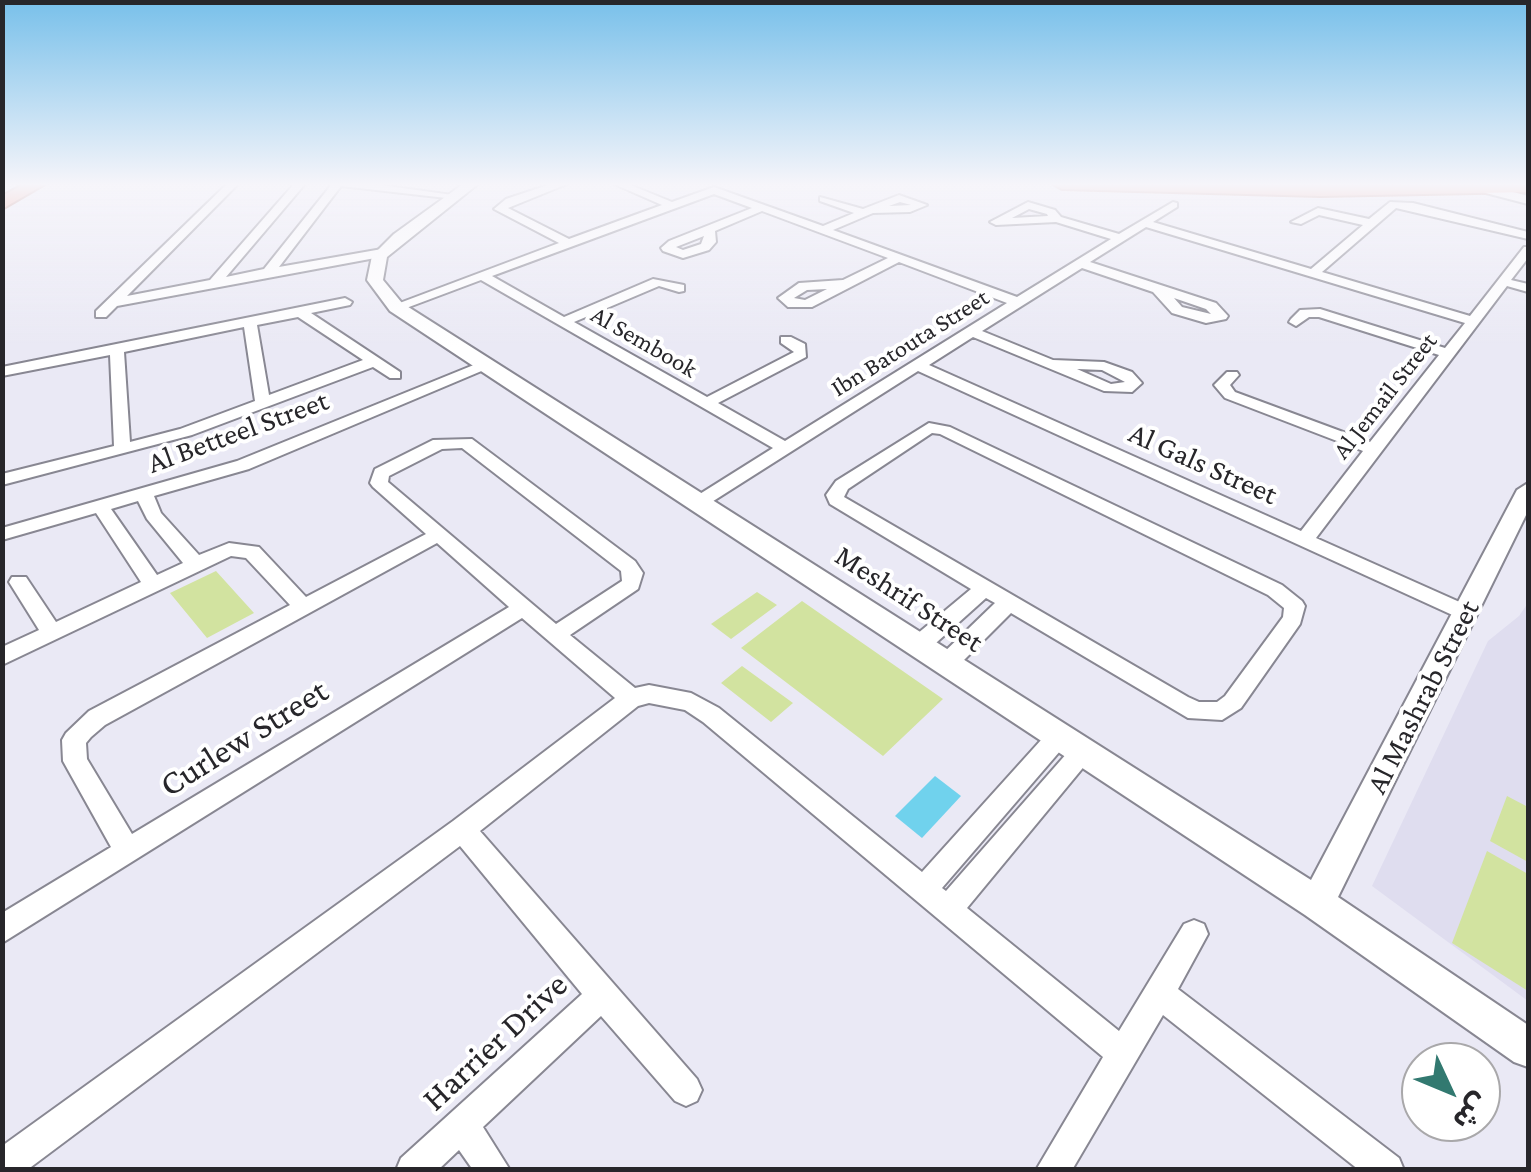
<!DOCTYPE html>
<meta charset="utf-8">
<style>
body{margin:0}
#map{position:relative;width:1531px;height:1172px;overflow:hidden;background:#eae9f5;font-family:"Crimson Pro","Noto Sans Arabic",serif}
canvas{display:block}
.frame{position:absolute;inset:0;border:5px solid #27262a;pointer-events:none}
.north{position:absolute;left:1401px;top:1042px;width:100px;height:100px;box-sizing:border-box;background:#fff;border:2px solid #a9a8aa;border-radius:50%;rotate:134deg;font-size:28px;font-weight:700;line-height:40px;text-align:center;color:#27262a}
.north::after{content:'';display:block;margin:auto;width:35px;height:45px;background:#327970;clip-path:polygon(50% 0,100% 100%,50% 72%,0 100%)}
</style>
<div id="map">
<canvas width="1531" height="1172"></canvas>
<div class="frame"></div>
<div class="north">ش</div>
</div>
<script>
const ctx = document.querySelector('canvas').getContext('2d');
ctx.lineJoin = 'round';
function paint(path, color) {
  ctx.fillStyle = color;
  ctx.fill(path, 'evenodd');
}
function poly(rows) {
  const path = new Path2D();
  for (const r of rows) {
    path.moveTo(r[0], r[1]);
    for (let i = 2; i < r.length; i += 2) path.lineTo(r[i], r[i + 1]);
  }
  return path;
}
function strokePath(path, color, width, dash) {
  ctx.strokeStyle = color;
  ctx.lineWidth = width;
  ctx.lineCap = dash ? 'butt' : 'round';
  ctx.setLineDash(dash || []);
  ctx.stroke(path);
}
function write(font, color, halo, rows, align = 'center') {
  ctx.font = font + ' "Crimson Pro",serif';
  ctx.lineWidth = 8;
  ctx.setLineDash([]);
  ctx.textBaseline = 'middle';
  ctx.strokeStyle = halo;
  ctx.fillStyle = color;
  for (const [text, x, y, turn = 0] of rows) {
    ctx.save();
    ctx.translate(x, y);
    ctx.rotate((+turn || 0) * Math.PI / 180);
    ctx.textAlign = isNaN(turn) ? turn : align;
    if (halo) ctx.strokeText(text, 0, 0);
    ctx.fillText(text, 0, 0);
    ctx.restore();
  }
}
paint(poly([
 [1528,603,1528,1001,1372,886,1488,641,1519,616]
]), '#dfddef');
paint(poly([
 [216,571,254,613,207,638,170,593],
 [757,592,777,605,731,639,711,624],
 [802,601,943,699,883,756,741,648],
 [742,666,793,703,771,722,721,683],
 [1507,796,1528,807,1528,862,1490,841],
 [1487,851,1528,874,1528,991,1452,943]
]), '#d2e3a0');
paint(poly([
 [935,776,961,796,922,838,895,816]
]), '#70d2ed');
const minor = poly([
 [227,184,238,184,127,296,210,280,294,184,305,184,226,277,264,269,332,184,373,184,460,196,455,199,341,186,279,267,382,249,386,250,386,256,117,306,106,317,96,317,96,311,227,184],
 [551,184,567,184,508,208,569,239,662,205,614,184,628,184,672,202,714,187,823,226,854,213,820,201,820,197,863,209,899,195,927,205,910,212,873,213,833,230,1017,297,1111,239,1056,222,996,225,990,222,1028,202,1055,210,1061,217,1119,234,1173,202,1177,203,1177,207,1153,222,1311,269,1363,225,1319,215,1301,224,1291,222,1318,208,1369,219,1390,202,1413,203,1528,232,1528,239,1396,208,1322,272,1470,316,1524,247,1528,247,1528,258,1511,280,1528,284,1528,292,1507,286,1316,538,1473,608,1476,613,1473,618,1459,618,918,371,707,505,695,505,692,501,695,497,773,448,481,280,401,310,389,307,559,243,494,209,506,199,551,184],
 [714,194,752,208,669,241,661,248,663,251,683,258,709,250,716,242,715,231,762,211,888,258,843,280,799,283,778,298,788,307,812,307,899,262,1007,303,785,441,718,403,806,357,805,344,791,337,781,337,781,343,794,352,707,397,574,322,659,286,679,292,684,291,684,285,653,279,564,317,492,276,714,194],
 [900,202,911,205,889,206,900,202],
 [1029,209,1047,214,1048,216,1012,218,1029,209],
 [1146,227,1465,323,1445,348,1320,309,1300,310,1291,319,1289,322,1296,326,1309,317,1319,317,1439,355,1370,442,1235,392,1230,385,1239,375,1237,372,1227,372,1214,385,1225,398,1363,451,1301,531,929,365,973,337,1104,391,1132,392,1142,383,1132,372,1104,362,1053,360,982,331,1082,268,1153,292,1172,313,1206,323,1226,319,1228,316,1216,303,1090,262,1146,227],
 [704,236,701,244,683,250,676,247,704,236],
 [827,289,805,300,794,298,807,290,827,289],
 [1174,298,1206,309,1211,314,1182,307,1174,298],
 [1077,369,1102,370,1125,382,1111,384,1077,369],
 [345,298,352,302,350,305,311,313,400,372,400,378,390,378,373,367,192,435,2,485,2,474,114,446,110,355,2,376,2,367,345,298],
 [298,317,363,360,269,395,257,325,298,317],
 [244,327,255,401,180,429,130,442,124,352,244,327],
 [486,360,491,361,491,367,249,469,154,496,161,513,199,555,229,543,259,547,306,597,426,534,373,487,370,483,375,469,433,440,472,439,635,561,643,573,638,589,570,635,635,688,649,685,691,693,719,708,922,872,1051,729,1059,726,1067,729,1071,736,1067,743,942,888,946,891,1075,744,1083,741,1091,744,1095,751,1091,758,967,908,1119,1031,1184,924,1194,920,1204,924,1208,934,1178,989,1399,1158,1404,1170,1359,1170,1163,1015,1072,1170,1036,1170,1103,1057,703,722,685,710,649,703,638,706,480,831,697,1079,702,1090,697,1101,686,1106,675,1101,601,1016,483,1127,510,1170,473,1170,459,1150,438,1170,396,1170,401,1158,582,994,460,846,27,1170,2,1170,2,1146,453,821,615,698,522,618,2,943,2,913,111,847,63,761,62,740,66,733,89,711,290,605,246,558,231,556,2,665,2,647,39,630,9,582,12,577,26,577,56,622,141,582,96,513,2,540,2,528,237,461,486,360],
 [462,448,621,571,622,581,556,624,388,482,389,476,442,449,462,448],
 [138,501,147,519,183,563,157,575,111,509,138,501],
 [437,543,509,607,132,834,87,759,86,743,91,737,105,725,437,543],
 [929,423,950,427,1282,585,1302,601,1305,606,1300,624,1241,708,1222,720,1188,718,1011,613,955,669,939,669,936,663,939,657,995,603,986,598,927,651,911,651,908,645,911,639,971,589,830,504,826,495,836,481,929,423],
 [932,433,940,434,1268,595,1284,608,1283,617,1225,696,1217,702,1199,702,1188,697,844,497,848,489,932,433]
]);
const tertiary = poly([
 [463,184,478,184,387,257,383,280,402,303,1311,880,1517,490,1528,483,1528,511,1338,897,1528,1025,1528,1067,1514,1062,1305,915,390,311,367,280,372,256,394,234,463,184],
 [1487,185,1528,196,1528,204,1482,192,1482,186,1487,185]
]);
const trunk = poly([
 [24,184,45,184,2,209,2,196,24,184],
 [1053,184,1528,184,1528,192,1320,196,1062,189,1053,184]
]);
strokePath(minor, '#888792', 4);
strokePath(tertiary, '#888792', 4);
strokePath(trunk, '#ad5744', 4);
paint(minor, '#fff');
paint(tertiary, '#fff');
paint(trunk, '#f78e74');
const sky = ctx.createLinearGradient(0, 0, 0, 348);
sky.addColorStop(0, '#78c0ea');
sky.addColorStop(0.53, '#f6f5fa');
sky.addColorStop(1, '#f6f5fa00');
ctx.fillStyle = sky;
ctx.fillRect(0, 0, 1531, 348);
write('25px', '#27262a', '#fff', [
 ["Al Sembook",644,342,30],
 ["Ibn Batouta Street",910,343,-32],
 ["Al Jemail Street",1385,396,-52]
]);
write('30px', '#27262a', '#fff', [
 ["Al Betteel Street",238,432,-20],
 ["Al Gals Street",1203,464,24],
 ["Meshrif Street",909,599,33],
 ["Al Mashrab Street",1423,697,-63]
]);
write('35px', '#27262a', '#fff', [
 ["Curlew Street",244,738,-32],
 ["Harrier Drive",495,1042,-43]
]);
</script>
